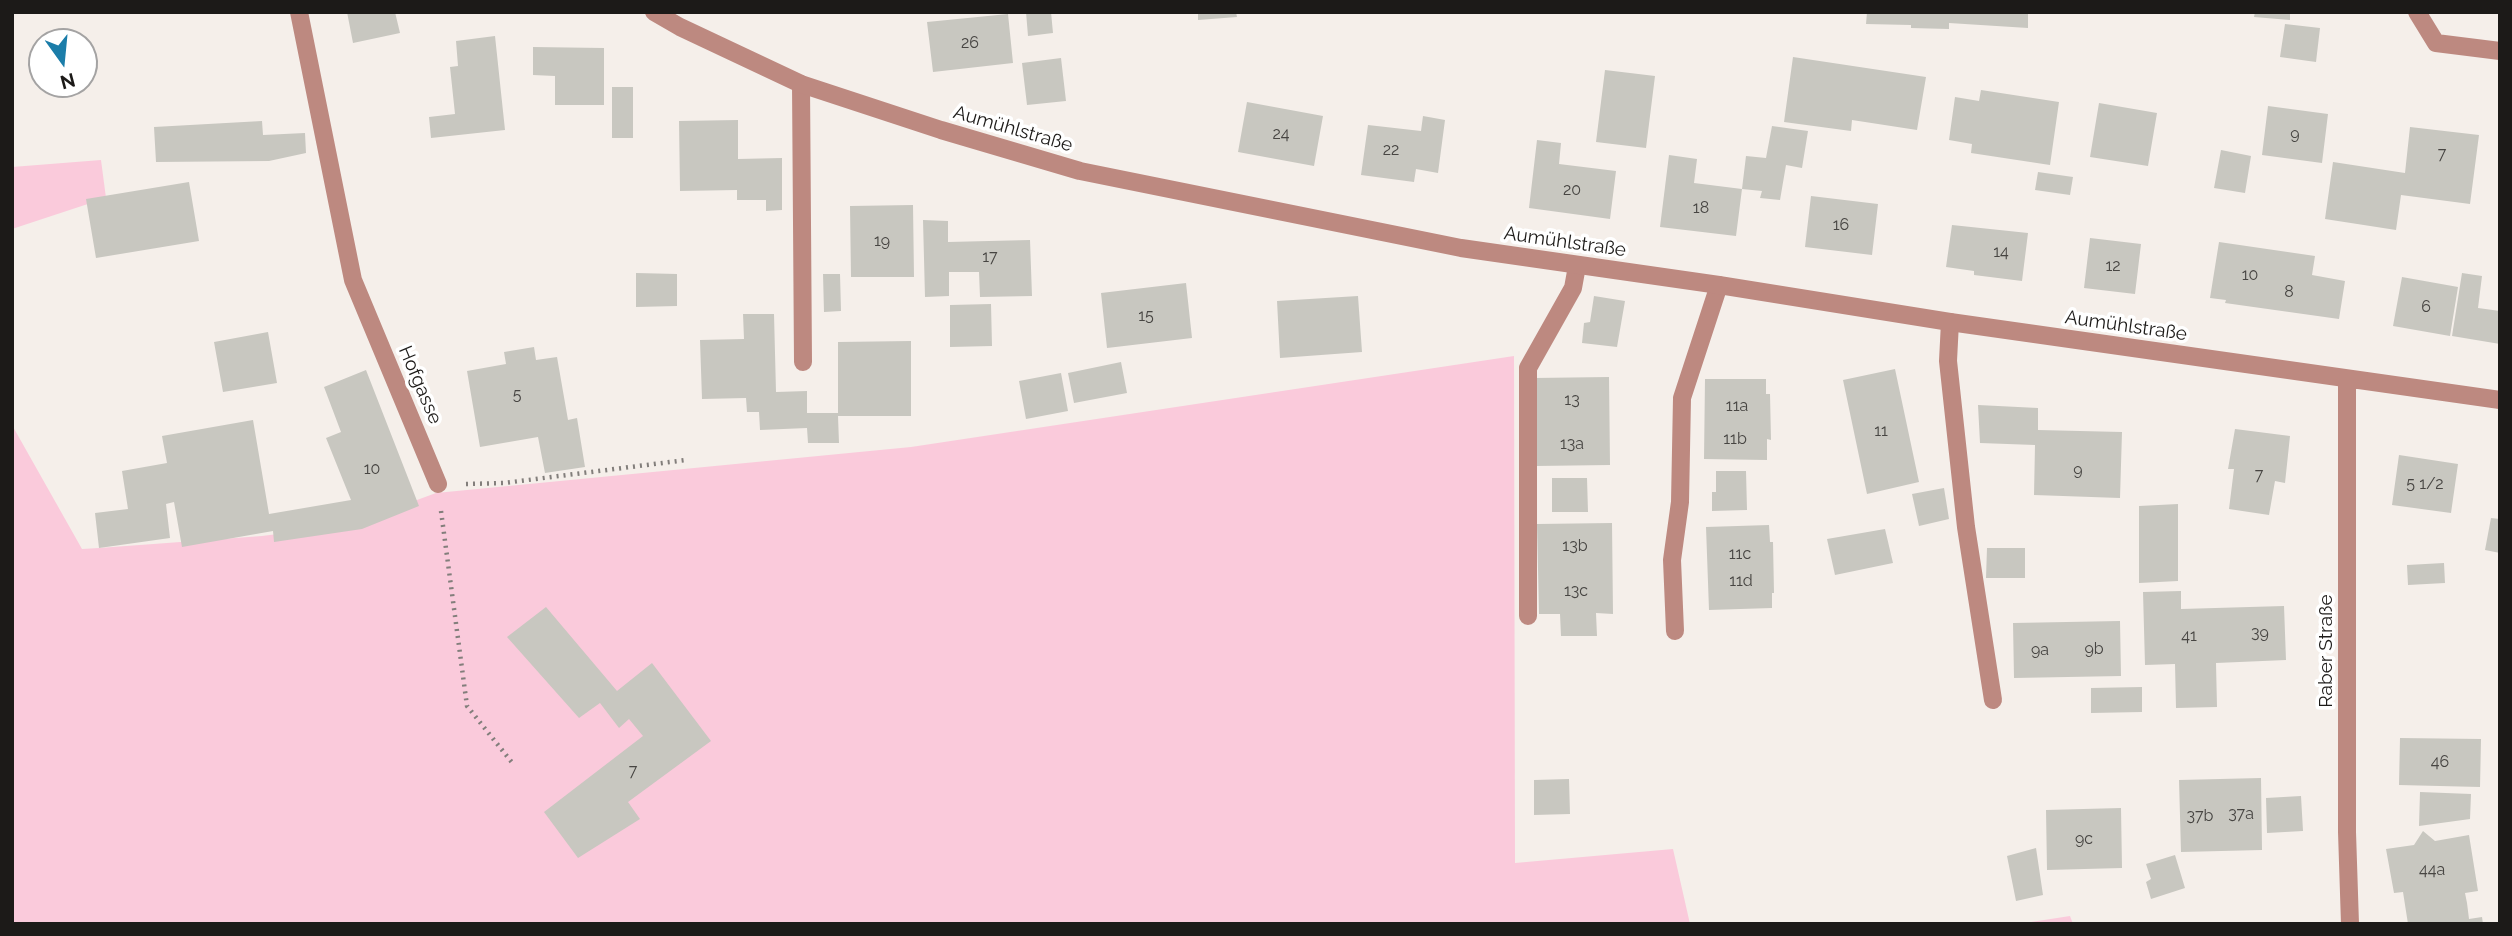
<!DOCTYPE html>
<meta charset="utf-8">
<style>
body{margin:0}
#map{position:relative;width:2512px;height:936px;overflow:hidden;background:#f5efea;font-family:Raleway,sans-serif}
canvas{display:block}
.frame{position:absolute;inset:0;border:14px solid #1c1a18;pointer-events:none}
.north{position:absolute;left:28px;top:28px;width:70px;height:70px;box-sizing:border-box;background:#fff;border:2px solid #a4a3a3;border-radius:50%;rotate:165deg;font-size:19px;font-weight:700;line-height:28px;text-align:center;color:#1c1a18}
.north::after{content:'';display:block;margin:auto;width:24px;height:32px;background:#1b7da9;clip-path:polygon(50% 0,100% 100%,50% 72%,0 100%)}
</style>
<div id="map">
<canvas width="2512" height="936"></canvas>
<div class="frame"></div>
<div class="north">N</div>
</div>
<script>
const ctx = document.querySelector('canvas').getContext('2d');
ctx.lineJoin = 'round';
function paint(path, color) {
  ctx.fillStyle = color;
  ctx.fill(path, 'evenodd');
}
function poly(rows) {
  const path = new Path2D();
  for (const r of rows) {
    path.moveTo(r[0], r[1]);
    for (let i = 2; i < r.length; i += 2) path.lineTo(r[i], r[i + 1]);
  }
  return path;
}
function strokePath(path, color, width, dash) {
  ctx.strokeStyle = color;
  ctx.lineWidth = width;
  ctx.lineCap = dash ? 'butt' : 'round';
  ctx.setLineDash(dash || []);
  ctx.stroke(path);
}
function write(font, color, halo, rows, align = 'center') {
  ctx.font = font + ' Raleway,sans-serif';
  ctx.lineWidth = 7;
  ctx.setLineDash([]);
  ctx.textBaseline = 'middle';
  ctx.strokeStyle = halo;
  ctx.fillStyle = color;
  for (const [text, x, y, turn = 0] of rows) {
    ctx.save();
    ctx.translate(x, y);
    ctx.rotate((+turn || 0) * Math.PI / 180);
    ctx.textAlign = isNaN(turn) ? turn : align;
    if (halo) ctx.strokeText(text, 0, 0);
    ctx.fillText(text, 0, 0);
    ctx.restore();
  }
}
paint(poly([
 [101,160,106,198,12,229,12,167],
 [1514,356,1515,863,1673,849,1690,924,12,924,12,425,82,549,99,548,262,536,349,525,436,493,911,447],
 [2070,916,2073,924,2018,924]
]), '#facadb');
paint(poly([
 [347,12,395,12,400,33,353,43],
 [1026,12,1051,12,1053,33,1028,36],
 [1198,12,1236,12,1237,17,1198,20],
 [1867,12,2028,12,2028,28,1949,23,1949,29,1911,28,1911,25,1866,24],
 [2255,12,2290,12,2290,20,2254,17],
 [1008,14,1013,63,933,72,927,22],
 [2285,24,2320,28,2316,62,2280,57],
 [495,36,505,130,431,138,429,117,455,114,450,67,458,66,456,41],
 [533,47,604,48,604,105,555,105,555,76,533,75],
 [1793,57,1926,77,1917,130,1852,120,1851,131,1784,122],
 [1061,58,1066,101,1027,105,1022,63],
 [1605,70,1655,76,1646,148,1596,142],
 [612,87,633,87,633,138,612,138],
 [1981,90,2059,102,2050,165,1971,153,1972,144,1949,140,1955,97,1979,101],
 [1247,102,1323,116,1314,166,1238,152],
 [2099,103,2157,113,2148,166,2090,157],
 [2268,106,2328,114,2322,163,2262,155],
 [1423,116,1445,120,1438,173,1416,169,1414,182,1361,175,1368,125,1421,131],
 [738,120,738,159,782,158,782,210,766,211,766,200,737,200,737,190,680,191,679,121],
 [262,121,263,135,305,133,306,153,269,161,156,162,154,127],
 [1772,126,1808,131,1802,168,1786,165,1780,200,1760,198,1762,191,1742,189,1746,156,1766,158],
 [2410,127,2479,135,2470,204,2401,195,2396,230,2325,219,2333,162,2405,173],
 [1537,140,1561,143,1559,164,1616,171,1610,219,1529,208],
 [2221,150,2251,156,2245,193,2214,188],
 [1669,155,1697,159,1694,183,1742,189,1736,236,1660,227],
 [2038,172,2073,177,2070,195,2035,190],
 [189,182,199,241,96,258,86,199],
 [1811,196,1878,204,1872,255,1805,247],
 [913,205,914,277,851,277,850,206],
 [923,220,948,221,948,242,1030,240,1032,296,980,297,979,272,949,272,949,296,925,297],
 [1952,225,2028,233,2022,281,1974,275,1974,271,1946,267],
 [2090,238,2141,244,2135,294,2084,288],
 [2219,242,2315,256,2312,275,2345,281,2339,319,2225,303,2226,300,2210,298],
 [636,273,677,274,677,306,636,307],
 [2462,273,2482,276,2478,308,2500,311,2500,344,2452,336],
 [823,274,840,274,841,311,824,312],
 [2402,277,2458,287,2450,336,2393,326],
 [1186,283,1192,338,1107,348,1101,293],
 [1358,296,1362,352,1280,358,1277,301],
 [1594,296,1625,301,1617,347,1582,343,1584,323,1590,322],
 [991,304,992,346,950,347,950,305],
 [743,314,774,314,776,392,807,391,807,413,838,413,838,342,911,341,911,416,838,416,839,443,808,443,807,428,760,430,759,412,747,412,746,398,702,399,700,340,744,339],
 [268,332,277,383,223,392,214,342],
 [534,347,536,360,557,357,568,420,577,418,585,467,545,473,538,437,480,447,467,371,506,364,504,352],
 [1121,362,1127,393,1074,403,1068,373],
 [1895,369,1919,482,1867,494,1843,380],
 [366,370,419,506,362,529,274,542,273,531,182,547,174,502,166,504,170,538,99,548,95,513,128,509,122,471,167,463,162,436,253,420,269,514,351,500,326,438,341,432,324,387],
 [1061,373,1068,411,1026,419,1019,381],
 [1609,377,1610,465,1535,466,1534,378],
 [1705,379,1766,379,1766,394,1770,394,1771,440,1767,439,1767,460,1704,459],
 [1978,405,2038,408,2038,430,2122,432,2120,498,2034,495,2035,445,1980,443],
 [2235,429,2290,436,2285,483,2275,481,2269,515,2229,509,2234,469,2228,469],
 [2399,455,2458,464,2451,513,2392,505],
 [1716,471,1746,471,1747,510,1712,511,1712,492,1716,492],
 [1552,478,1587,478,1588,512,1552,512],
 [1944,488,1949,519,1919,526,1912,494],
 [2178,504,2178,581,2139,583,2139,506],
 [2491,518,2500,519,2500,553,2485,550],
 [1612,523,1613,614,1596,613,1597,636,1561,636,1560,614,1539,614,1537,524],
 [1769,525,1770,542,1773,542,1774,593,1772,593,1772,608,1709,610,1706,527],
 [1885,529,1893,563,1835,575,1827,539],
 [1987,548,2025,548,2025,578,1986,578],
 [2444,563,2445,583,2408,585,2407,565],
 [2181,591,2181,609,2284,606,2286,660,2216,663,2217,707,2176,708,2175,664,2145,665,2143,592],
 [546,607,617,691,652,663,711,741,628,802,640,819,578,858,544,812,643,736,629,719,619,728,600,703,579,718,507,637],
 [2120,621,2121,676,2014,678,2013,623],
 [2142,687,2142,712,2091,713,2091,688],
 [2400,738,2481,739,2480,787,2399,785],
 [2261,778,2262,850,2181,852,2179,780],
 [1569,779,1570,814,1534,815,1534,780],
 [2420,792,2471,794,2470,819,2419,826],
 [2301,796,2303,831,2267,833,2266,798],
 [2121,808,2122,868,2047,870,2046,810],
 [2423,831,2435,841,2469,835,2478,891,2465,893,2467,903,2469,919,2482,917,2483,924,2408,924,2403,892,2394,893,2386,849,2414,845],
 [2036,848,2043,895,2016,901,2007,856],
 [2175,855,2185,888,2151,899,2146,882,2151,879,2146,864]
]), '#c8c7c0');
strokePath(poly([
 [466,484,504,483,686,460],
 [441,511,467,706,514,765]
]), '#827e7b', 4.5, [2, 5]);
strokePath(poly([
 [801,84,803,362],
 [1950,322,1948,361,1966,527,1993,700],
 [1528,616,1528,368,1573,288,1577,266],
 [1675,631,1672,560,1680,502,1682,398,1719,285]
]), '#bd8980', 18);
strokePath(poly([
 [299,12,353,280,438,484],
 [654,12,680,27,801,84,941,130,1080,171,1461,248,1719,285,1950,322,2500,400],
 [2417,12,2436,43,2500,51],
 [2347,379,2347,832,2350,924]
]), '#bd8980', 18);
write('16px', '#474542', null, [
 ["26",970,43],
 ["24",1281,134],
 ["9",2295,134],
 ["22",1391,150],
 ["7",2442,154],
 ["20",1572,190],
 ["18",1701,208],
 ["16",1841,225],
 ["19",882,241],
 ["14",2001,252],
 ["17",990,257],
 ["12",2113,266],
 ["10",2250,275],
 ["8",2289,292],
 ["6",2426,307],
 ["15",1146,316],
 ["5",517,395],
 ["13",1572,400],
 ["11a",1737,406],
 ["11",1881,431],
 ["11b",1735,439],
 ["13a",1572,444],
 ["10",372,469],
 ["9",2078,470],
 ["7",2259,475],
 ["5 1/2",2425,484],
 ["13b",1575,546],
 ["11c",1740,554],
 ["11d",1741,581],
 ["13c",1576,591],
 ["39",2260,633],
 ["41",2189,636],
 ["9b",2094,649],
 ["9a",2040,650],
 ["46",2440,762],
 ["7",633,771],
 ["37a",2241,814],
 ["37b",2200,816],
 ["9c",2084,839],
 ["44a",2432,870]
]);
write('19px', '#1c1a18', '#fff', [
 ["Aumühlstraße",1013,129,16],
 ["Aumühlstraße",1565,242,8],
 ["Aumühlstraße",2126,326,8],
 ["Hofgasse",420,385,67],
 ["Raber Straße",2326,651,-90]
]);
</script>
